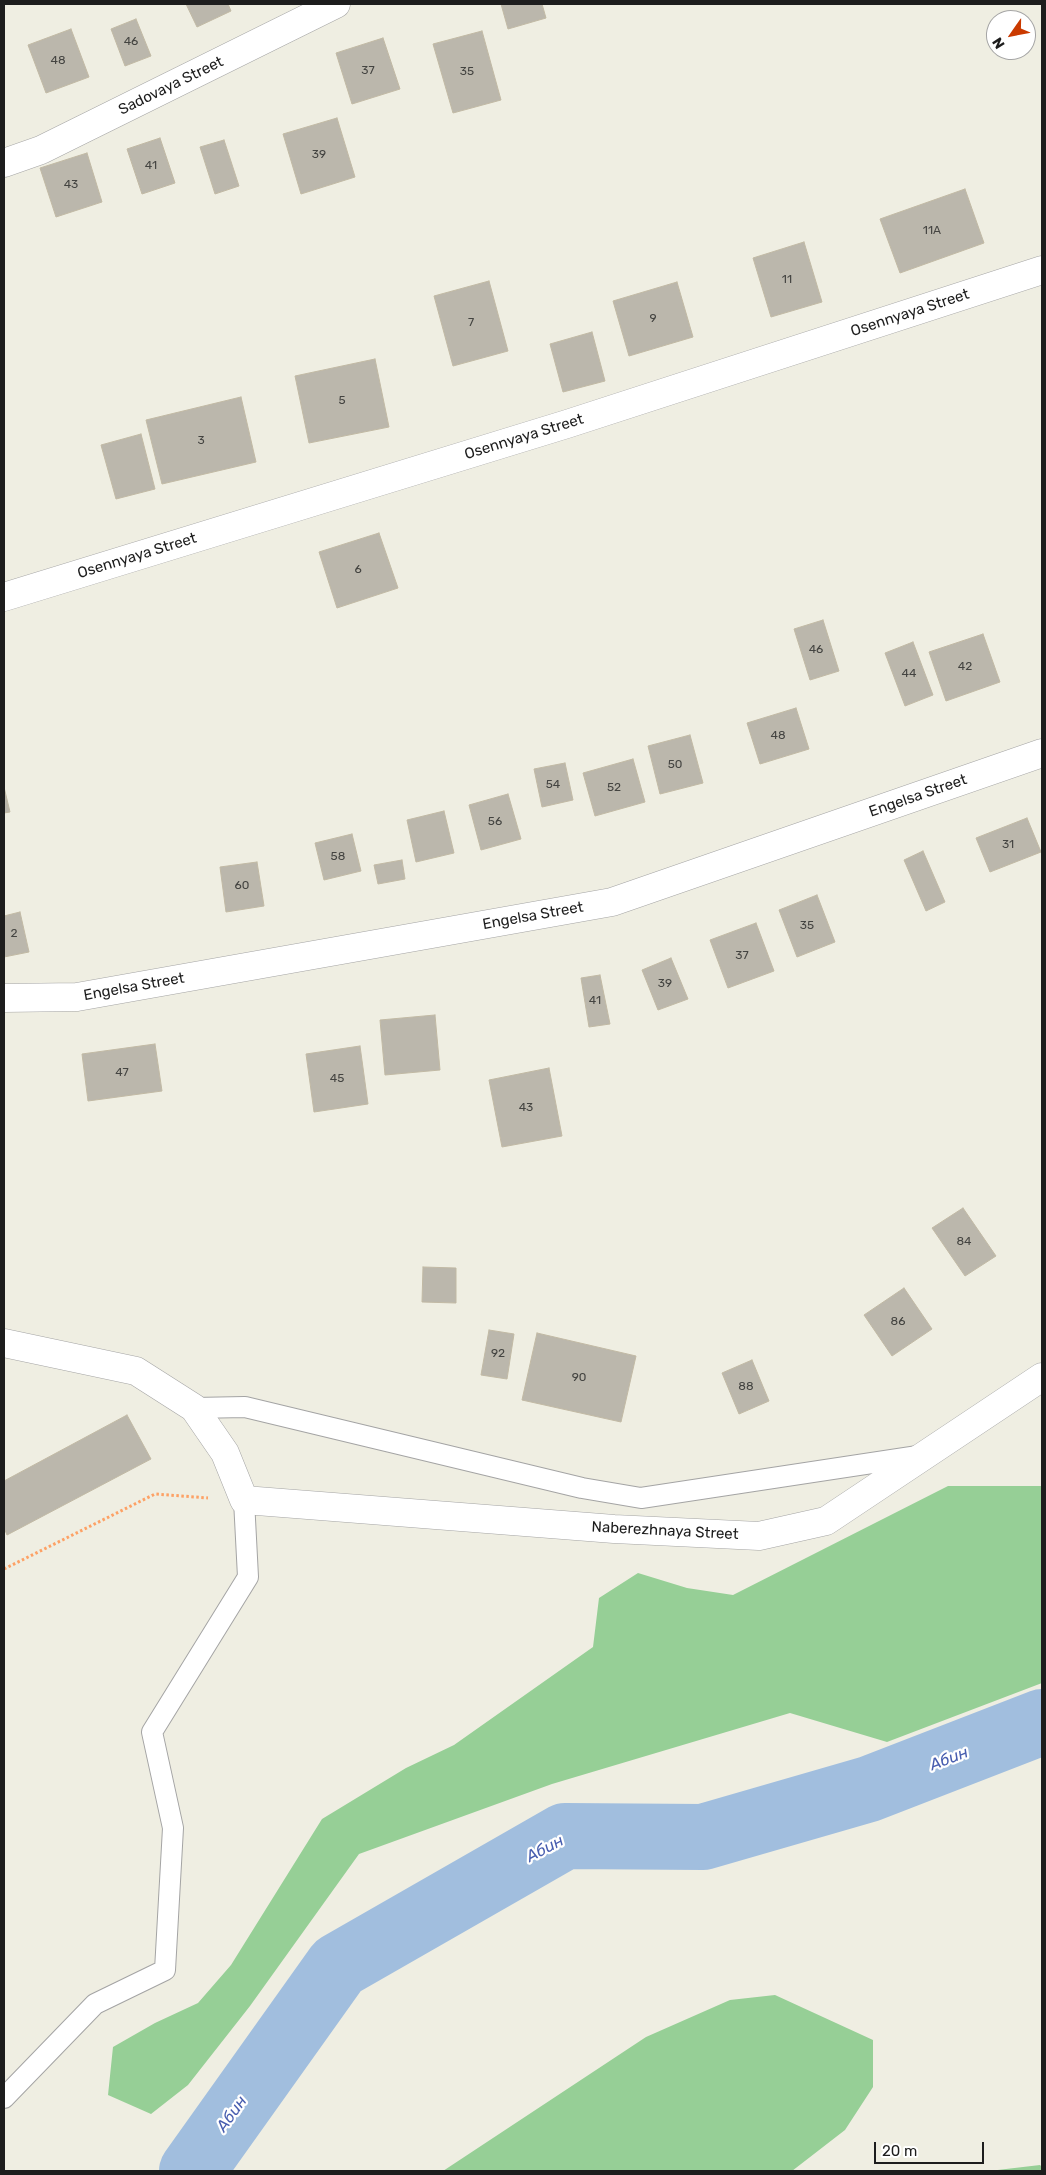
<!DOCTYPE html>
<meta charset="utf-8">
<style>
body{margin:0}
#map{position:relative;width:1046px;height:2175px;overflow:hidden;background:#efeee2;font-family:Rubik,sans-serif}
canvas{display:block}
.frame{position:absolute;inset:0;border:5px solid #1d1d1d;pointer-events:none}
.north{position:absolute;left:986px;top:10px;width:50px;height:50px;box-sizing:border-box;background:#fff;border:1px solid #a5a5a5;border-radius:50%;rotate:237deg;font-size:14px;font-weight:700;line-height:20px;text-align:center;color:#1d1d1d}
.north::after{content:'';display:block;margin:auto;width:18px;height:22px;background:#ca3a00;clip-path:polygon(50% 0,100% 100%,50% 72%,0 100%)}
.scale{position:absolute;left:874px;top:2142px;width:110px;height:22px;box-sizing:border-box;border:2px solid #1d1d1d;border-top:0;padding-left:6px;font-size:15px;line-height:18px;white-space:nowrap;color:#1d1d1d;-webkit-text-stroke:4px #fff;paint-order:stroke}
</style>
<div id="map">
<canvas width="1046" height="2175"></canvas>
<div class="frame"></div>
<div class="north">N</div>
<div class="scale">20 m</div>
</div>
<script>
const ctx = document.querySelector('canvas').getContext('2d');
ctx.lineJoin = 'round';
function paint(path, color) {
  ctx.fillStyle = color;
  ctx.fill(path, 'evenodd');
}
function poly(rows) {
  const path = new Path2D();
  for (const r of rows) {
    path.moveTo(r[0], r[1]);
    for (let i = 2; i < r.length; i += 2) path.lineTo(r[i], r[i + 1]);
  }
  return path;
}
function strokePath(path, color, width, dash) {
  ctx.strokeStyle = color;
  ctx.lineWidth = width;
  ctx.lineCap = dash ? 'butt' : 'round';
  ctx.setLineDash(dash || []);
  ctx.stroke(path);
}
function write(font, color, halo, rows, align = 'center') {
  ctx.font = font + ' Rubik,sans-serif';
  ctx.lineWidth = 4.5;
  ctx.setLineDash([]);
  ctx.textBaseline = 'middle';
  ctx.strokeStyle = halo;
  ctx.fillStyle = color;
  for (const [text, x, y, turn = 0] of rows) {
    ctx.save();
    ctx.translate(x, y);
    ctx.rotate((+turn || 0) * Math.PI / 180);
    ctx.textAlign = isNaN(turn) ? turn : align;
    if (halo) ctx.strokeText(text, 0, 0);
    ctx.fillText(text, 0, 0);
    ctx.restore();
  }
}
paint(poly([
 [948,1486,1042,1486,1042,1683,887,1742,790,1713,552,1784,359,1854,250,2006,188,2085,151,2114,108,2095,113,2047,155,2023,198,2003,231,1965,322,1819,406,1768,454,1745,593,1647,599,1598,638,1573,687,1588,733,1595],
 [775,1995,873,2040,873,2087,845,2130,792,2171,443,2171,646,2037,730,2000],
 [1040,2165,1042,2167,1042,2171,989,2171]
]), '#96cf96');
strokePath(poly([
 [192,2171,338,1966,565,1836,703,1837,869,1789,1042,1722]
]), '#a1bede', 66);
const building = poly([
 [186,4,228,4,231,11,197,27,186,4],
 [501,4,542,4,546,18,508,29,501,4],
 [136,19,151,56,125,66,111,29,136,19],
 [71,29,89,77,46,93,28,45,71,29],
 [482,31,501,100,453,113,433,44,482,31],
 [383,38,400,89,352,104,336,53,383,38],
 [337,118,355,177,301,194,283,134,337,118],
 [160,138,175,183,142,194,127,149,160,138],
 [224,140,239,186,215,194,200,147,224,140],
 [87,153,102,202,56,217,40,168,87,153],
 [965,189,984,243,900,273,880,219,965,189],
 [804,242,822,302,771,317,753,258,804,242],
 [489,281,508,351,453,366,434,296,489,281],
 [677,282,693,337,629,356,613,301,677,282],
 [592,332,605,381,563,392,550,344,592,332],
 [375,359,389,427,309,443,295,376,375,359],
 [241,397,256,462,162,484,146,420,241,397],
 [141,434,155,489,116,499,101,445,141,434],
 [379,533,398,588,337,608,319,552,379,533],
 [823,620,839,671,810,680,794,629,823,620],
 [983,634,1000,682,946,701,929,652,983,634],
 [913,642,933,695,905,706,885,653,913,642],
 [796,708,809,749,760,764,747,723,796,708],
 [690,735,703,783,660,794,648,746,690,735],
 [633,759,645,802,595,816,583,773,633,759],
 [565,763,573,800,542,807,534,769,565,763],
 [4,787,10,812,4,813,4,787],
 [508,794,521,839,481,850,469,805,508,794],
 [444,811,454,853,416,862,407,820,444,811],
 [1027,818,1041,852,990,872,976,838,1027,818],
 [352,834,361,871,324,880,315,843,352,834],
 [923,851,945,902,926,911,904,860,923,851],
 [402,860,405,879,378,884,374,865,402,860],
 [257,862,264,906,226,912,220,867,257,862],
 [817,895,835,942,797,957,779,910,817,895],
 [20,912,29,952,4,957,4,916,20,912],
 [756,923,774,971,728,988,710,940,756,923],
 [671,958,688,999,658,1010,642,970,671,958],
 [600,975,610,1024,589,1027,581,978,600,975],
 [435,1015,440,1070,385,1075,380,1020,435,1015],
 [155,1044,162,1091,88,1101,82,1054,155,1044],
 [360,1046,368,1104,314,1112,306,1054,360,1046],
 [549,1068,562,1136,502,1147,489,1080,549,1068],
 [963,1208,996,1256,965,1276,932,1228,963,1208],
 [423,1267,456,1268,456,1303,422,1302,423,1267],
 [904,1288,932,1329,892,1356,864,1315,904,1288],
 [489,1330,514,1334,507,1379,481,1375,489,1330],
 [537,1333,636,1356,621,1422,522,1400,537,1333],
 [752,1360,769,1401,739,1414,722,1373,752,1360],
 [127,1415,151,1459,7,1535,4,1528,4,1481,127,1415]
]);
paint(building, '#bbb7ac');
strokePath(building, '#c1b9a4', 1);
const service = poly([
 [194,1408,245,1407,582,1488,641,1498,918,1456],
 [4,2098,95,2004,165,1970,173,1828,152,1732,248,1577,244,1500]
]);
const minor = poly([
 [4,163,41,150,336,4],
 [4,597,567,424,1042,270],
 [4,998,77,997,612,902,1042,753],
 [4,1343,136,1371,194,1408,225,1453,244,1500,614,1529,759,1536,826,1521,1042,1377]
]);
strokePath(service, '#a4a4a4', 22);
strokePath(minor, '#a4a4a4', 29);
strokePath(poly([
 [4,1569,155,1494,208,1498]
]), '#fda165', 3, [2.5, 2.5]);
strokePath(service, '#fff', 20);
strokePath(minor, '#fff', 28);
write('12px', '#444441', null, [
 ["46",131,42],
 ["48",58,61],
 ["37",368,71],
 ["35",467,72],
 ["39",319,155],
 ["41",151,166],
 ["43",71,185],
 ["11А",932,231],
 ["11",787,280],
 ["9",653,319],
 ["7",471,323],
 ["5",342,401],
 ["3",201,441],
 ["6",358,570],
 ["46",816,650],
 ["42",965,667],
 ["44",909,674],
 ["48",778,736],
 ["50",675,765],
 ["54",553,785],
 ["52",614,788],
 ["56",495,822],
 ["31",1008,845],
 ["58",338,857],
 ["60",242,886],
 ["35",807,926],
 ["2",14,934],
 ["37",742,956],
 ["39",665,984],
 ["41",595,1001],
 ["47",122,1073],
 ["45",337,1079],
 ["43",526,1108],
 ["84",964,1242],
 ["86",898,1322],
 ["92",498,1354],
 ["90",579,1378],
 ["88",746,1387]
]);
write('15px', '#1d1d1d', '#fff', [
 ["Sadovaya Street",171,86,-26],
 ["Osennyaya Street",910,313,-18],
 ["Osennyaya Street",524,437,-17],
 ["Osennyaya Street",137,556,-17],
 ["Engelsa Street",918,796,-19],
 ["Engelsa Street",533,916,-10],
 ["Engelsa Street",134,987,-10],
 ["Naberezhnaya Street",665,1531,3]
]);
write('italic 16px', '#475daf', '#fff', [
 ["Абин",949,1759,-21],
 ["Абин",545,1849,-28],
 ["Абин",232,2114,-54]
]);
</script>
